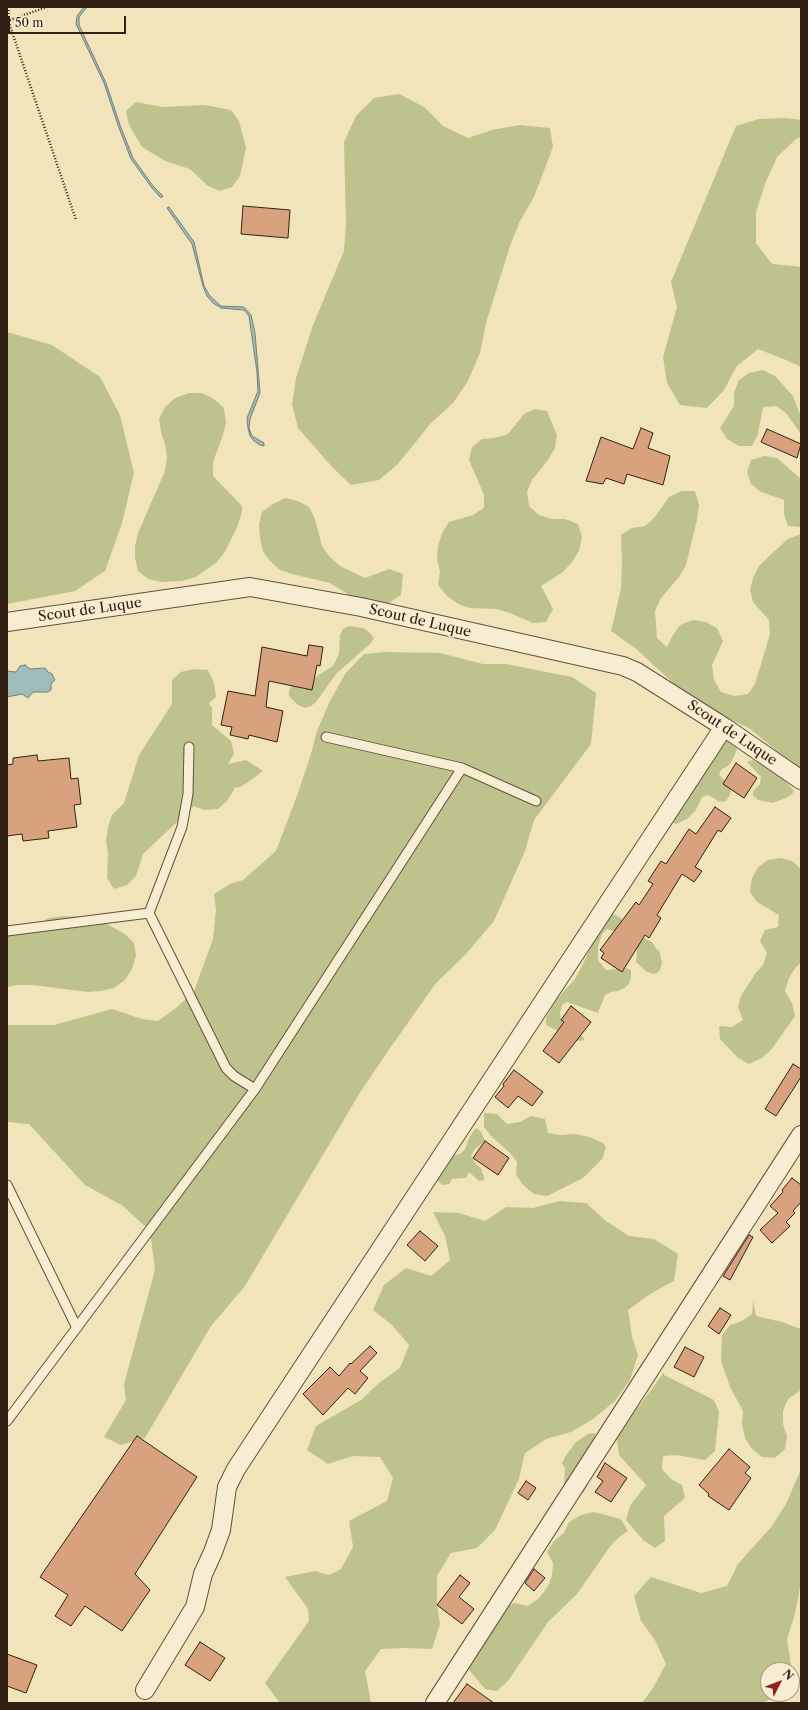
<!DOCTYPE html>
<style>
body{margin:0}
#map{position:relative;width:808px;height:1710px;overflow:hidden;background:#f1e4ba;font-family:"Libre Caslon Text",serif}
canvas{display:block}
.frame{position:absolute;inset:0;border:8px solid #322015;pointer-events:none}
.north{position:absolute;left:760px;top:1662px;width:40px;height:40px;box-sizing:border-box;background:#f6edd2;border:1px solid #a89b86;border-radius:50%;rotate:48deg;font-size:11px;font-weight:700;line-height:16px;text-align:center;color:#322015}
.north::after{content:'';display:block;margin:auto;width:14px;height:18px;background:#8f2418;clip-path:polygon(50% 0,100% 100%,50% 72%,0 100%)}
.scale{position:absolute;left:8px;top:16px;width:118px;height:18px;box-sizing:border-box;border:2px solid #322015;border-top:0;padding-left:5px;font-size:12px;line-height:14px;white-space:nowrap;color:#322015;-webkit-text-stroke:3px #f6edd2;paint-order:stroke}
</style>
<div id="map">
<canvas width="808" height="1710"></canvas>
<div class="frame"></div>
<div class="north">N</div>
<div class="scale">50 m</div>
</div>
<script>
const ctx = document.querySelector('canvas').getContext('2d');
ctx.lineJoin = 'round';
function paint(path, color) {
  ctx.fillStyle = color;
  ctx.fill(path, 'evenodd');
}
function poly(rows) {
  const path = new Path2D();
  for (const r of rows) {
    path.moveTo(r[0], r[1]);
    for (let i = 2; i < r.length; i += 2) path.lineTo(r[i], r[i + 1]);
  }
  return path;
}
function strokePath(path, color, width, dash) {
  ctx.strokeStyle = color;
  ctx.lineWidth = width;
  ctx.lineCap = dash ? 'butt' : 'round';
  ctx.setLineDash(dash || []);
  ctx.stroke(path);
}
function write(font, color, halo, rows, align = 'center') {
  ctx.font = font + ' "Libre Caslon Text",serif';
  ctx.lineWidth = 3;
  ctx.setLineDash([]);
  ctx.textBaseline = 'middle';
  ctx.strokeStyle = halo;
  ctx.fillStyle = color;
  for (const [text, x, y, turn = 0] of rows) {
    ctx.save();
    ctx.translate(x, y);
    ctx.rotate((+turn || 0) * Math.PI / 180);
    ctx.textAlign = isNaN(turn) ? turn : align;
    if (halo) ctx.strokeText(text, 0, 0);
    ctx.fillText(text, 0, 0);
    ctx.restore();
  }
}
paint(poly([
 [399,94,424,107,443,126,468,138,492,130,519,125,550,128,553,147,534,197,520,221,510,246,486,323,480,353,468,381,453,403,431,423,398,464,379,480,351,485,332,467,298,428,292,404,296,378,304,353,313,325,344,251,346,224,344,142,356,116,374,98],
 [136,102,163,107,204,105,231,110,239,121,246,148,240,176,232,187,220,191,208,186,190,169,165,161,142,147,129,125,126,111],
 [786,118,801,120,801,137,796,139,777,157,765,184,756,212,756,243,772,264,801,267,801,367,786,360,758,349,737,366,724,390,707,408,680,405,667,383,663,357,677,307,671,282,736,126,759,119],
 [7,332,52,345,100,377,120,415,134,473,122,523,105,571,75,591,7,604],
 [763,370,775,376,793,396,801,417,801,434,786,413,776,406,763,407,758,434,752,446,739,446,727,439,720,428,734,406,734,392,739,380,749,373],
 [189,393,202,393,214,399,224,408,226,422,223,435,213,462,213,476,242,506,242,512,238,525,226,550,217,562,196,577,182,581,161,582,148,579,138,571,135,558,135,546,138,533,165,471,167,457,165,444,161,432,159,419,165,407,175,398],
 [535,409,547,411,557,435,555,448,548,460,532,480,527,492,529,506,539,515,552,519,565,519,578,524,582,537,579,551,572,562,563,572,541,586,553,609,546,622,533,623,510,613,496,609,470,608,458,604,446,595,438,585,440,572,437,559,438,546,442,533,449,522,473,515,484,508,484,495,469,460,472,447,482,439,495,438,508,434,524,414],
 [764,456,777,458,801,479,801,527,788,526,784,514,784,500,761,492,751,484,747,472,751,460],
 [682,491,695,491,699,505,697,520,686,565,679,577,661,598,655,611,657,638,667,647,673,635,680,625,693,620,706,622,717,628,723,641,712,665,714,680,721,692,734,696,748,694,755,684,770,634,769,620,753,602,750,590,753,578,759,566,768,557,788,539,801,534,801,771,749,728,725,717,684,693,635,648,611,631,621,589,622,562,621,535,632,528,645,526,654,518,669,497],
 [285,498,298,501,309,507,315,519,322,546,330,557,340,566,365,578,389,569,403,574,401,595,389,603,376,605,362,603,330,583,292,574,280,570,270,561,263,551,260,538,259,524,262,512,273,504],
 [349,626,363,628,369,632,374,638,371,643,336,674,316,702,311,706,305,708,298,705,289,696,289,690,292,685,299,685,304,690,317,676,333,666,339,654,340,635,343,629],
 [385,652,440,653,483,664,506,664,572,677,596,693,591,744,534,820,525,851,494,921,466,954,436,983,388,1051,361,1091,245,1286,211,1326,145,1438,121,1445,104,1437,126,1400,124,1384,155,1270,150,1231,123,1206,85,1185,29,1124,7,1122,7,1025,54,1025,112,1009,142,1019,158,1021,176,1008,194,991,213,939,216,910,214,894,230,884,243,880,276,851,298,793,311,754,317,731,330,701,345,674,364,654],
 [194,669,208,670,214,683,216,697,209,703,212,708,212,725,231,741,234,754,228,764,246,760,263,771,247,783,240,787,234,788,234,790,227,801,218,809,204,810,194,806,143,854,136,876,127,885,114,889,107,878,108,853,106,841,108,827,112,815,124,803,139,755,172,704,172,680,181,672],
 [721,741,728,741,737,749,732,761,728,766,722,769,719,774,731,789,730,795,726,801,720,802,708,795,702,797,696,810,687,819,676,824,669,821],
 [753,760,778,773,794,791,792,794,786,798,773,803,758,800,753,795,753,791,760,784,761,777,747,762],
 [780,858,792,861,801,869,801,963,796,967,789,978,785,991,792,1003,795,1016,771,1050,762,1058,749,1064,738,1058,720,1039,719,1026,732,1027,743,1020,738,1007,741,996,755,974,763,965,767,953,760,941,765,930,778,927,779,915,757,902,750,892,752,878,758,867,768,860],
 [610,912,621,918,624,924,619,929,613,931,607,929,602,934,598,946,598,960,606,970,626,968,631,970,631,977,629,984,624,988,618,991,611,992,605,995,598,1013,567,1002,562,1005,560,1012,561,1020,569,1029,581,1035,585,1040,578,1041,546,1025,546,1018,557,999,575,979,585,960,593,941],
 [63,916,91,917,103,922,125,934,134,943,136,956,132,969,125,980,114,988,101,991,88,992,32,985,18,985,7,987,7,934,14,935,27,932,37,924,49,918],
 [640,936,652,942,658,951,659,949,662,963,660,970,657,973,653,974,647,972,636,962,637,952,636,945],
 [484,1113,497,1114,507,1124,520,1122,531,1116,545,1119,548,1133,560,1135,575,1134,589,1137,603,1143,606,1147,602,1159,583,1178,547,1196,534,1194,524,1186,516,1175,517,1162,510,1153,491,1136,484,1127],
 [476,1128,481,1132,485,1141,474,1150,471,1156,476,1164,481,1168,485,1180,479,1181,469,1172,466,1178,452,1179,449,1184,442,1185,433,1176,447,1154,454,1155,460,1154,465,1149,470,1136],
 [559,1201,586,1203,606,1221,629,1236,654,1239,678,1254,674,1281,650,1294,628,1310,632,1337,638,1355,630,1380,615,1401,593,1419,571,1432,546,1439,525,1453,519,1479,495,1530,477,1548,451,1553,437,1576,437,1605,440,1624,432,1649,407,1648,381,1649,365,1671,371,1703,280,1703,265,1683,309,1621,308,1609,285,1577,315,1571,329,1575,341,1569,353,1547,349,1521,387,1501,393,1478,380,1457,353,1456,328,1464,307,1450,316,1426,361,1400,379,1383,400,1368,409,1345,392,1325,373,1310,384,1285,406,1268,431,1276,450,1260,445,1236,433,1212,459,1213,485,1221,506,1207,533,1208],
 [753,1301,756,1316,782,1322,801,1329,801,1390,788,1399,783,1411,783,1424,787,1436,785,1449,775,1458,762,1457,752,1449,745,1438,742,1424,743,1411,730,1387,721,1361,722,1335,730,1325,742,1321,752,1314],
 [664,1372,664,1375,714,1400,719,1412,715,1451,705,1460,676,1455,663,1456,662,1469,671,1479,682,1485,685,1498,664,1516,665,1541,655,1548,643,1540,626,1520,630,1506,646,1485,619,1455,617,1439,622,1426,640,1405],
 [595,1433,592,1473,587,1487,583,1493,564,1483,565,1469,562,1463,565,1457,576,1442,588,1434],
 [801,1469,801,1582,795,1614,787,1639,791,1665,790,1670,768,1670,768,1694,782,1694,762,1703,642,1703,653,1688,666,1664,655,1640,641,1621,634,1596,651,1577,701,1593,727,1586,738,1564,772,1526,786,1504],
 [594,1512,621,1519,628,1531,618,1538,609,1548,577,1594,548,1622,508,1681,497,1691,485,1689,469,1670,468,1658,503,1607,515,1603,528,1606,539,1598,547,1588,552,1576,553,1563,547,1552,554,1541,564,1533,569,1522,581,1515]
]), '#bec38d');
const water = poly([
 [84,7,87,7,79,17,79,25,106,83,120,125,133,158,153,186,163,196,161,198,152,188,131,159,118,125,104,83,76,24,77,16,84,7],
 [169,207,194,242,204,286,210,296,221,306,244,307,251,315,255,333,260,393,250,419,249,428,252,436,264,443,264,446,260,445,254,441,250,436,248,428,247,418,258,391,257,372,249,316,244,310,221,308,213,303,207,296,203,286,192,244,167,208,169,207],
 [25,665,30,669,45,668,48,672,52,674,55,680,51,684,51,690,48,692,33,692,28,698,22,694,7,697,7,671,16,672,20,666,25,665]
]);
paint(water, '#9fbcbb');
strokePath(water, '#737e79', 1);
const building = poly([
 [243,206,290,210,288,238,241,234,243,206],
 [641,428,653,433,648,448,670,456,663,485,627,474,624,484,606,478,603,484,586,481,601,437,633,449,641,428],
 [767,429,801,444,797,458,761,442,767,429],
 [309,645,323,647,320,666,317,665,312,690,269,681,266,707,283,711,277,742,249,735,248,739,230,735,232,727,221,725,228,691,255,696,262,647,307,656,309,645],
 [37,755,38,761,69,758,71,779,78,778,81,804,74,805,77,827,48,831,49,838,23,841,22,834,7,836,7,765,13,764,13,758,37,755],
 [736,763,757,778,744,798,723,784,736,763],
 [715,807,731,818,721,832,718,830,695,867,702,871,694,882,682,874,657,915,661,918,649,938,645,935,622,972,601,958,604,953,600,950,636,902,639,905,653,884,648,881,661,861,666,864,689,829,696,834,715,807],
 [571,1006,591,1022,559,1063,543,1051,564,1022,561,1020,571,1006],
 [793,1064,801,1069,801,1077,776,1116,765,1109,793,1064],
 [514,1070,543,1092,532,1106,518,1096,508,1108,495,1097,504,1086,503,1084,514,1070],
 [485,1141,509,1158,498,1175,473,1158,485,1141],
 [792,1178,801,1185,801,1202,793,1211,795,1213,786,1222,790,1226,772,1243,760,1230,778,1213,770,1206,783,1192,782,1190,792,1178],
 [420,1231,438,1246,425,1261,407,1245,420,1231],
 [749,1235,753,1237,730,1280,723,1276,749,1235],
 [720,1308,731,1315,719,1334,708,1326,720,1308],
 [370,1346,377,1353,360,1371,368,1378,355,1394,348,1388,323,1415,303,1394,330,1367,339,1376,350,1363,351,1364,370,1346],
 [685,1347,704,1357,694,1377,674,1367,685,1347],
 [137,1436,197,1477,135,1574,150,1590,122,1631,85,1606,71,1626,55,1616,68,1595,40,1577,137,1436],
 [729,1449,750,1467,745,1473,751,1478,729,1510,708,1496,709,1494,699,1485,729,1449],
 [605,1463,627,1478,611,1502,595,1492,603,1481,597,1477,605,1463],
 [526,1481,536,1488,528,1500,518,1493,526,1481],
 [534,1569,545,1578,534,1591,525,1583,534,1569],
 [460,1575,470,1583,459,1597,474,1609,462,1624,437,1605,460,1575],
 [200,1642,225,1658,210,1681,185,1665,200,1642],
 [7,1654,37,1665,26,1693,7,1686,7,1654],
 [467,1684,494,1703,453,1703,467,1684]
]);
paint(building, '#d8a27e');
strokePath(building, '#322015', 1);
const service = poly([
 [326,737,462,768],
 [149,913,182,827,188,794,189,747],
 [7,931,149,913,226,1068,234,1076,255,1089],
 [7,1185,77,1328],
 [7,1421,255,1089,462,768,536,801]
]);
const minor = poly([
 [7,622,250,587,361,607,623,666,637,672,724,727,801,780],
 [145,1690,195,1607,203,1574,213,1552,221,1530,227,1487,236,1469,724,727],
 [435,1703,801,1135]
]);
strokePath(service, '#62513e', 11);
strokePath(minor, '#62513e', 20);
strokePath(poly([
 [9,7,8,20,76,220],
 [7,21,47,7]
]), '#322015', 2.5, [1, 2]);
strokePath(service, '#f6edd2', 9);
strokePath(minor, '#f6edd2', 18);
write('14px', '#322015', '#f6edd2', [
 ["Scout de Luque",90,610,-8],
 ["Scout de Luque",420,621,13],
 ["Scout de Luque",732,733,34]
]);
</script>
